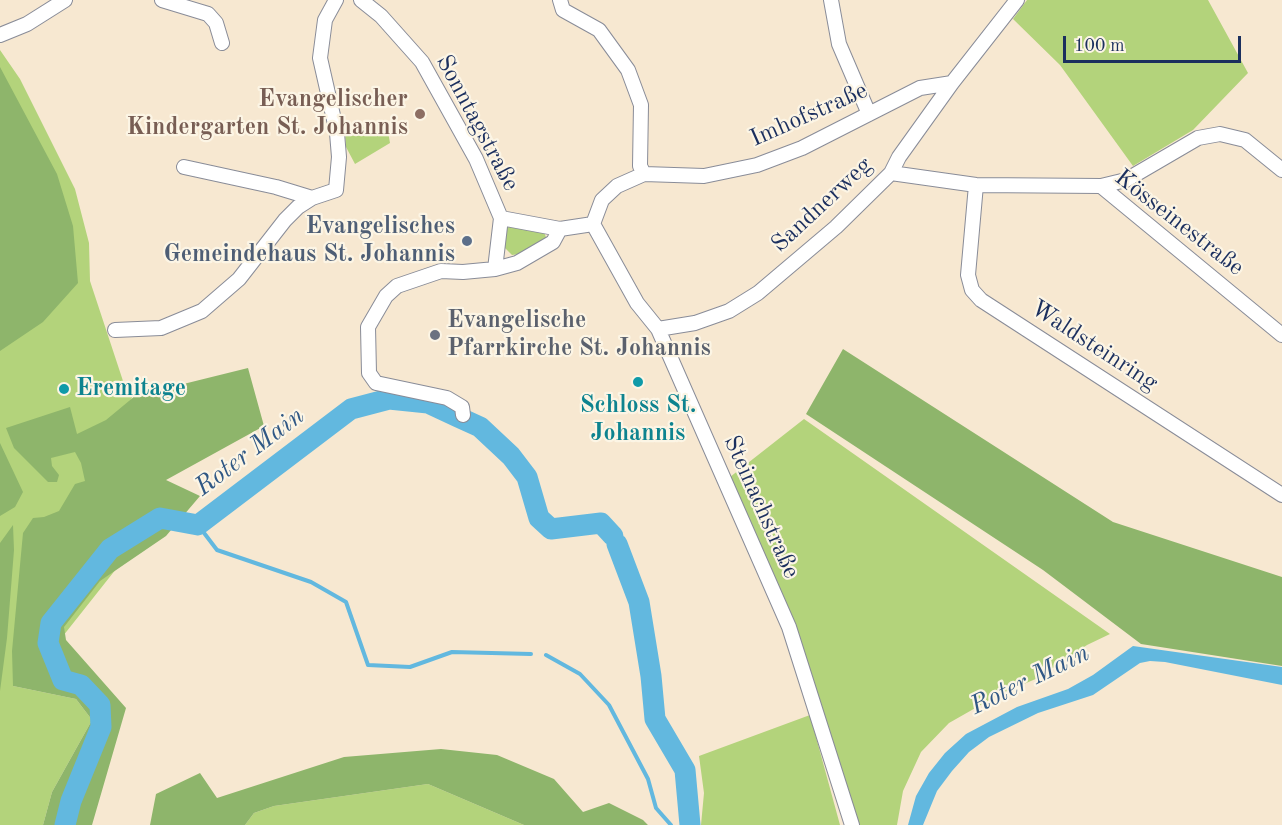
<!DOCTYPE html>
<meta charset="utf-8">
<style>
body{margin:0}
#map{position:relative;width:1282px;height:825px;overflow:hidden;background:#f7e8d1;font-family:"Old Standard TT",serif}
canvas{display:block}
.scale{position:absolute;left:1063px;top:36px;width:178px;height:27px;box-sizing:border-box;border:3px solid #1b2f5e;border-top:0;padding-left:8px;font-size:18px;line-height:21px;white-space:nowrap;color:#1b2f5e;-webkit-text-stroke:4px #fcf5e5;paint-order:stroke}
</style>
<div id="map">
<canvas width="1282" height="825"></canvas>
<div class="scale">100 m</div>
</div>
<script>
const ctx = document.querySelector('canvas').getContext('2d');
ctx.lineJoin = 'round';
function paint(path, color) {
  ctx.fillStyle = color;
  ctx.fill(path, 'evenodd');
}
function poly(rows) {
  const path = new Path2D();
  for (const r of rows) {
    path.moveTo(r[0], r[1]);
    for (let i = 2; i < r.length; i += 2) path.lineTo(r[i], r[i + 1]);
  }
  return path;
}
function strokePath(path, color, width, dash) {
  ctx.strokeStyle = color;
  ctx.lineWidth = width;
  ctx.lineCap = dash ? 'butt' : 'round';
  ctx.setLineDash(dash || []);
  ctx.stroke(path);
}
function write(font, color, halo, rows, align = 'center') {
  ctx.font = font + ' "Old Standard TT",serif';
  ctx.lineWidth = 4.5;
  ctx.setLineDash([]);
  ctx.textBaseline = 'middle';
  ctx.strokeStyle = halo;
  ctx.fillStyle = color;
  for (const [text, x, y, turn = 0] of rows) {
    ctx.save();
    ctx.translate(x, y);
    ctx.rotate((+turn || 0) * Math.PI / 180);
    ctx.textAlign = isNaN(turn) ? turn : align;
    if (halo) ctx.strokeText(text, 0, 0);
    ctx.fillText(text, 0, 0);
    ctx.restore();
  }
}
paint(poly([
 [1027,0,1208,0,1248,73,1193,130,1133,166,1060,65,1013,19],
 [0,50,20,79,75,189,89,243,90,281,124,384,134,394,94,470,124,559,63,636,13,686,76,699,92,720,52,792,43,825,0,825],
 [386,120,390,143,355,164,346,147,345,133],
 [510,226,544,232,547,240,527,253,512,255,504,247,503,231],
 [804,419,1110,634,1087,645,1038,678,1000,694,949,723,921,752,903,791,897,825,859,825,793,622,730,477],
 [810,715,840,825,701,825,704,793,699,756],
 [428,784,524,825,245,825,254,813,274,806]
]), '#b3d37b');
paint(poly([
 [0,67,57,174,73,226,78,283,43,322,0,351],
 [843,349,1113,522,1282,577,1282,666,1141,644,1043,570,806,414],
 [248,368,264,426,166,480,200,496,166,536,100,581,64,627,66,640,126,708,92,825,43,825,52,792,92,720,76,699,13,686,12,651,23,533,33,518,44,517,59,511,75,484,85,481,81,463,75,452,51,458,52,466,59,475,57,482,48,482,14,448,6,428,70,407,77,434,106,420,135,396],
 [0,443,23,492,15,507,0,516],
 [13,525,14,550,7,638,0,691,0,543],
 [441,749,497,755,554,779,583,812,609,803,643,820,648,825,524,825,428,784,274,806,254,813,245,825,150,825,156,794,200,773,217,798,344,757]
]), '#8eb56b');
paint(poly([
 [1133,646,1282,667,1282,685,1165,662,1150,661,1140,663,1093,695,1038,713,989,737,969,752,952,771,937,791,923,825,908,825,916,796,929,773,945,753,966,734,1017,707,1068,689,1093,675]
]), '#62b8df');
strokePath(poly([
 [198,525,217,550,311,582,346,602,368,665,410,667,452,652,531,654],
 [546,655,580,674,609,705,648,779,656,808,671,825]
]), '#62b8df', 4);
strokePath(poly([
 [617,544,639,602,651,676,655,719,685,770,690,825],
 [65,825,71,801,101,727,100,705,81,685,63,680,48,643,51,623,110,549,160,518,198,525,351,409,389,399,428,403,458,417,480,427,511,456,527,477,539,518,551,529,601,523,613,536]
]), '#62b8df', 21);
const minor = poly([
 [162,0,208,14,216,23,222,43],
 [361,0,381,16,422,62,476,159,501,218],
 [560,0,563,10,599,30,628,70,641,105,640,166,644,174],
 [831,0,839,44,869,114],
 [0,35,27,24,65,0],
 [184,167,276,187,312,198],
 [891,173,976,185,1101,186,1282,335],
 [976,185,968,275,972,290,981,300,1282,495],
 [1101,186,1126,180,1198,138,1220,134,1245,140,1282,170],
 [501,218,560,229,593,224],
 [593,224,637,303,658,329,789,627,852,825],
 [593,224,602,200,617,186,644,174,704,176,757,165,802,148,920,88,952,83],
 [495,269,501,218],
 [658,329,695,323,729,311,758,293,836,227,891,173,899,157,952,83,1017,0],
 [115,330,161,328,202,311,239,279,285,220,298,207,312,198,336,190,339,157,337,133,320,58,325,20,336,0],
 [463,415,462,407,447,398,376,383,369,373,368,327,386,296,397,286,441,271,463,272,495,269,517,263,553,242,560,229]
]);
strokePath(minor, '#898c98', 16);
strokePath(minor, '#fff', 14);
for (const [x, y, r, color] of [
 [420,114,6,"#8d6e63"],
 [467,241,6,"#5c6f8a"],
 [435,335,6,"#6b7280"],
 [638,382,6,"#0f9aa8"],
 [64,389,6,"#0f9aa8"]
]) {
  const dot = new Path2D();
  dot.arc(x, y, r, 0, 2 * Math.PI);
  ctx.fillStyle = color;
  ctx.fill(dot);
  strokePath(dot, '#fcf5e5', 2);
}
write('bold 24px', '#785e54', '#fcf5e5', [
 ["Evangelischer",408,100],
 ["Kindergarten St. Johannis",408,128]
], 'right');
write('24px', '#1b2f5e', '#fcf5e5', [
 ["Imhofstraße",809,115,-24],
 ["Sonntagstraße",477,123,62],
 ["Sandnerweg",822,205,-43],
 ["Kösseinestraße",1179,223,38],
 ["Waldsteinring",1094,346,33],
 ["Steinachstraße",761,507,66]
]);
write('bold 24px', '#4e5e75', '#fcf5e5', [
 ["Evangelisches",455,227],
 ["Gemeindehaus St. Johannis",455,255]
], 'right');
write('bold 24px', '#5b616d', '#fcf5e5', [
 ["Evangelische",447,321],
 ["Pfarrkirche St. Johannis",447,349]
], 'left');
write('bold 24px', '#0d838f', '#fcf5e5', [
 ["Eremitage",76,389],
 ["Schloss St.",638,406,"center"],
 ["Johannis",638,434,"center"]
], 'left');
write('italic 26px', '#305885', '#fcf5e5', [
 ["Roter Main",250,452,-37],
 ["Roter Main",1030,680,-26]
]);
</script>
